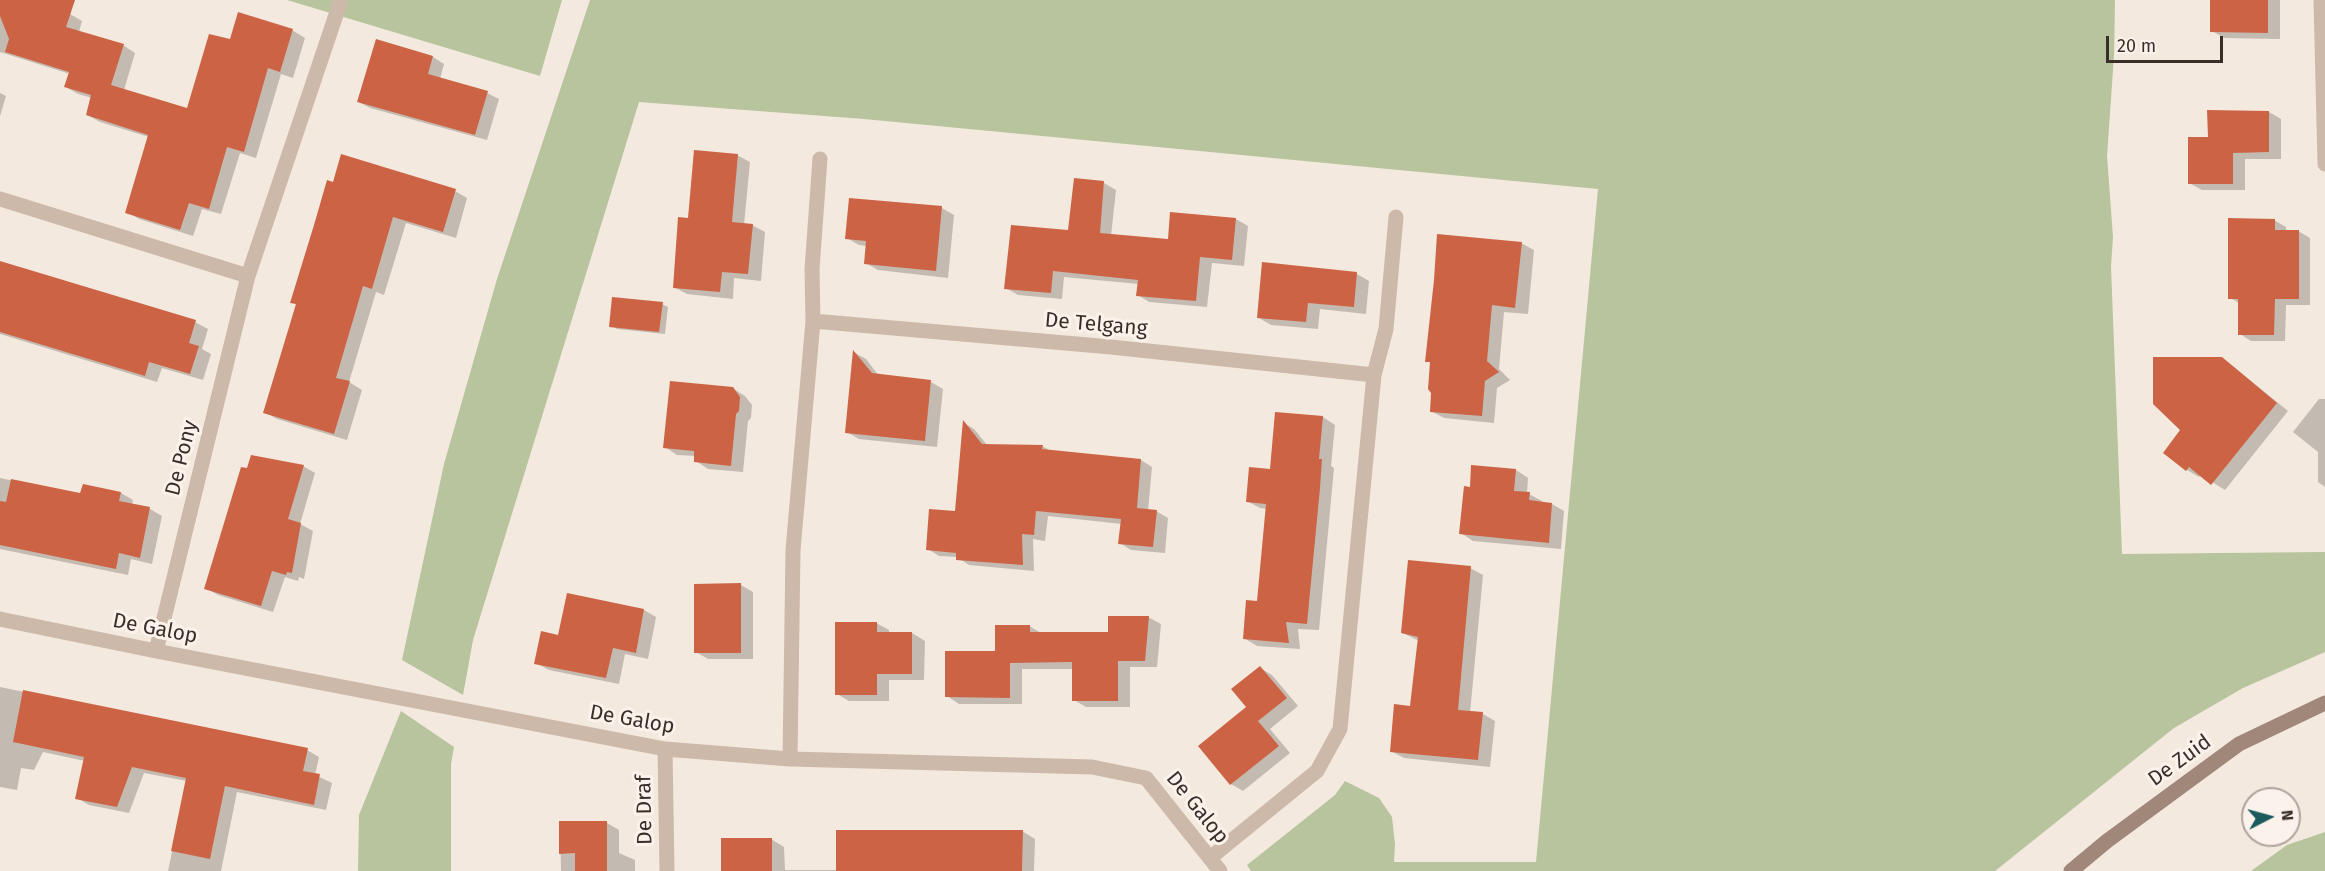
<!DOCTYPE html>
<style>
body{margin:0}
#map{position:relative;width:2325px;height:871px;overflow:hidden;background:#f4e9de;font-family:"Fira Sans",sans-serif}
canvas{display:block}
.north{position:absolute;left:2241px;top:787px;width:60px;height:60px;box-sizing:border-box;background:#fbf3eb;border:2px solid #aea49d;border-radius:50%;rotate:84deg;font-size:16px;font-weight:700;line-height:24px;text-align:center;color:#3a2e29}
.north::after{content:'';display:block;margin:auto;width:21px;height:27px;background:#1c5a5e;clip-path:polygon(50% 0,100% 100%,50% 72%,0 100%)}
.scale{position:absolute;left:2106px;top:36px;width:117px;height:27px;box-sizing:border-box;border:3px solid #3a2e29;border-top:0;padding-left:8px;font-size:18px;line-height:21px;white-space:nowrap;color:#3a2e29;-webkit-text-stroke:4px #fbf3eb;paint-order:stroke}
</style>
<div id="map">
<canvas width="2325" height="871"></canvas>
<div class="north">N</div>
<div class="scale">20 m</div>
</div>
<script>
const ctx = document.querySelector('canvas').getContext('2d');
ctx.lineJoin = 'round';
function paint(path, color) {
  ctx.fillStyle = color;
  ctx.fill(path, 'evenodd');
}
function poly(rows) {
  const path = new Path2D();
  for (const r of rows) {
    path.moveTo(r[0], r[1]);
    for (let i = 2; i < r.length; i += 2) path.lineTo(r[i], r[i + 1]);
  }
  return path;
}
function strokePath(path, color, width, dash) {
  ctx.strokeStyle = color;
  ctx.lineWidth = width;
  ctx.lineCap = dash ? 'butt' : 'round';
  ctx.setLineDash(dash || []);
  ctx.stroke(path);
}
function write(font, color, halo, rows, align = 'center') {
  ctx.font = font + ' "Fira Sans",sans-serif';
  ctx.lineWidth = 6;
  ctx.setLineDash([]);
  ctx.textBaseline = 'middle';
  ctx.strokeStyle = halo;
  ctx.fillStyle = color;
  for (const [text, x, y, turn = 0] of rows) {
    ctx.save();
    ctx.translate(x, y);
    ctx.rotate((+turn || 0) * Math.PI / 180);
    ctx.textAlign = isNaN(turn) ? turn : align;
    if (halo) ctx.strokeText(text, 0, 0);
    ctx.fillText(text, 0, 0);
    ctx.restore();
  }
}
paint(poly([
 [287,0,562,0,540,76],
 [590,0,2115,0,2114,56,2107,156,2113,237,2111,266,2122,554,2325,552,2325,652,2243,688,2174,728,1995,871,1251,871,1247,865,1335,795,1345,781,1379,798,1392,817,1395,844,1394,862,1536,862,1598,189,864,119,639,102,473,640,463,695,402,660,444,464,497,279],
 [401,711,454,747,451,764,451,871,358,871,359,815],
 [2325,832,2325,871,2251,871,2287,845]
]), '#b7c49d');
paint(poly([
 [0,0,24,0,70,14,82,21,79,32,123,45,135,53,124,90,188,110,231,41,292,30,305,38,293,78,281,74,256,158,240,153,221,214,202,209,193,236,139,219,127,212,149,137,100,122,87,115,92,98,78,94,66,87,70,74,0,52],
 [2211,0,2280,0,2280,39,2224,38,2212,31],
 [377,41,433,57,444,64,440,79,487,93,499,99,487,140,370,108,359,102],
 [0,93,6,96,0,116],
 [2269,112,2281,119,2281,159,2245,159,2245,190,2202,190,2189,183,2209,139],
 [737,155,750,162,744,225,752,225,765,232,761,281,734,278,733,299,687,294,674,287,689,220],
 [1075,180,1104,183,1116,190,1111,236,1169,241,1172,213,1236,219,1248,226,1244,266,1212,263,1207,307,1149,302,1138,295,1139,284,1064,277,1062,299,1018,295,1006,288,1070,232],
 [455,191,467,198,456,238,406,223,384,295,376,292,349,382,362,390,347,440,277,419,265,412,297,305,292,302,315,225],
 [942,208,954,215,948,278,878,270,866,263,867,246,859,245,847,238],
 [2274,220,2286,227,2286,232,2298,231,2310,238,2310,305,2286,305,2285,341,2251,341,2240,334,2239,303,2230,298],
 [1521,243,1534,250,1528,314,1504,312,1499,369,1510,380,1497,388,1494,423,1444,418,1431,411,1432,363,1427,361],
 [0,263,195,322,208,329,202,349,211,354,203,380,162,368,157,382,0,334],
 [1357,274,1369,281,1366,314,1320,309,1318,329,1271,325,1259,318],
 [662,304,668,307,665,334,617,329,611,326],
 [855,353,866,359,879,376,931,382,943,389,937,447,859,439,847,432],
 [2221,359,2234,367,2288,411,2225,490,2201,475,2199,477,2187,470,2165,452,2182,430],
 [732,388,745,396,752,405,751,418,748,421,743,472,708,469,696,461,696,456,677,455,665,447],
 [2319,399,2325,399,2325,487,2318,482,2318,452,2293,432],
 [1277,413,1323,417,1335,425,1331,466,1334,468,1319,630,1298,629,1300,649,1257,646,1244,638,1259,603,1267,509,1260,508,1247,501,1271,470],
 [964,423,974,429,988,446,1042,446,1051,451,1141,460,1152,467,1148,511,1156,511,1168,518,1165,553,1131,550,1120,543,1122,524,1048,516,1045,541,1033,539,1034,571,969,565,957,557,939,556,928,549,956,512],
 [303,466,315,473,300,524,313,531,304,579,299,577,298,581,285,577,273,612,218,595,206,588],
 [1516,470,1528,478,1527,493,1542,501,1542,503,1552,504,1564,511,1561,549,1473,541,1461,533],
 [0,478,81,495,84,486,121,493,133,500,132,505,150,509,162,516,152,564,131,559,128,575,0,549],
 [1470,568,1483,575,1470,713,1483,714,1495,721,1490,767,1404,758,1391,751,1411,707,1419,641,1403,633],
 [741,585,753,592,753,659,708,659,696,652],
 [568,594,644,610,656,617,648,659,625,654,619,684,549,670,536,663,559,637],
 [1148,617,1161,624,1157,667,1130,667,1130,707,1086,707,1074,700,1073,669,1022,669,1022,704,959,704,947,696,1029,626,1043,634,1110,634],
 [876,623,889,630,889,633,912,633,925,641,924,680,889,680,889,701,849,701,837,694],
 [1260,668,1272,675,1298,706,1270,729,1290,753,1243,791,1231,784,1248,708],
 [0,687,307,750,319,757,315,775,332,783,326,810,237,792,221,871,168,871,187,781,144,773,129,813,89,805,77,798,85,761,43,752,34,770,21,768,17,790,0,787],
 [560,822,607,823,619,830,619,853,635,860,635,871,561,871],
 [1022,831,1035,839,1034,871,723,871,771,839,784,847,785,870,836,870]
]), '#0003');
paint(poly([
 [0,0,75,0,66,27,124,44,111,85,187,108,209,34,230,39,238,12,293,29,280,72,268,68,244,152,227,147,209,209,189,203,180,230,125,213,148,135,86,115,91,95,64,87,69,72,5,52,9,39,0,16],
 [2210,0,2268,0,2268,33,2210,32],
 [376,39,433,56,428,74,488,91,475,135,357,102],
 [2207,110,2269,111,2269,152,2233,153,2233,184,2188,184,2188,137,2208,137],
 [694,150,738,154,732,222,753,224,748,274,722,272,720,292,673,288,678,217,688,218],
 [341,154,456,189,443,232,393,217,372,289,363,286,336,378,350,381,334,434,263,413,296,304,290,303,314,225,327,180,333,182],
 [1074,178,1104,181,1100,233,1168,239,1170,212,1236,218,1232,260,1200,257,1196,301,1136,296,1138,280,1053,271,1051,293,1004,289,1011,225,1068,230],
 [849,198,942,206,936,271,864,264,866,241,845,239],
 [2228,218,2275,219,2275,230,2299,230,2299,299,2275,299,2274,335,2238,335,2238,299,2228,299],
 [1437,234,1522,242,1515,308,1492,305,1487,361,1499,372,1485,381,1482,416,1430,412,1431,393,1428,389,1430,362,1425,362,1434,280],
 [0,261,196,320,189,343,199,346,190,374,149,362,145,376,0,332],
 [1262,262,1357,272,1354,307,1308,303,1306,322,1257,318],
 [612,297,663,302,659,332,609,327],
 [853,350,872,373,931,380,925,441,845,433],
 [2153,357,2222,357,2277,403,2211,485,2189,467,2186,471,2163,453,2180,430,2153,404],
 [670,381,733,387,740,397,739,411,736,414,731,466,694,462,694,451,663,448],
 [1275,412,1323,416,1319,459,1322,459,1320,488,1307,624,1286,622,1289,643,1243,639,1246,600,1257,601,1266,504,1246,502,1249,467,1270,469],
 [963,420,982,444,1043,445,1042,449,1141,459,1137,508,1157,510,1153,547,1118,544,1121,519,1036,511,1034,535,1022,534,1023,565,956,560,956,553,926,550,929,509,955,511],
 [251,455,304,465,288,519,301,523,292,573,287,572,286,575,272,571,261,606,204,589,241,467,247,468],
 [1471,465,1516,469,1514,491,1530,492,1529,500,1552,503,1549,543,1459,534,1464,486,1470,487],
 [11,479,80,493,83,484,121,492,119,501,150,507,140,558,119,553,116,569,0,545,0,501,6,502],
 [1408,560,1471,566,1458,710,1483,712,1478,760,1390,752,1394,704,1410,706,1418,637,1401,633],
 [741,583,741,653,694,653,694,584],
 [567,593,644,609,636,653,613,648,606,678,534,664,541,631,558,635],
 [1108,616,1149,616,1145,661,1118,661,1118,701,1072,701,1072,662,1010,663,1010,698,945,697,945,651,995,651,995,625,1030,625,1030,632,1108,632],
 [835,622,877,622,877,632,912,632,912,674,877,674,877,695,835,695],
 [1260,666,1287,698,1258,721,1279,746,1230,785,1198,746,1246,707,1231,689],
 [23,690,308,748,303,771,320,774,314,805,225,786,210,859,171,851,186,778,132,767,117,807,75,799,84,757,13,742],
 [559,821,607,821,607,871,575,871,575,853,559,854],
 [836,830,1023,830,1022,871,836,871],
 [721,838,772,838,772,871,721,871]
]), '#cc6344');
strokePath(poly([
 [2321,0,2325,164],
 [0,199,248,276,156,651],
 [248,276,340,3],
 [813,321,812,269,820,159],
 [1374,375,1386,329,1396,217],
 [0,619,156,651,665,749,790,759,1092,767,1146,778,1220,871],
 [665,749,667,871],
 [790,759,793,550,813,321,1111,347,1374,375,1340,729,1317,771,1210,858]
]), '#cdb9a9', 15);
strokePath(poly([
 [2071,871,2107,841,2239,744,2325,703]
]), '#a1877a', 15);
write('21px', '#3a2e29', '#fbf3eb', [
 ["De Telgang",1096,325,5],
 ["De Pony",182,458,-76],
 ["De Galop",155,629,11],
 ["De Galop",632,720,10],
 ["De Zuid",2180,761,-36],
 ["De Galop",1197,808,51],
 ["De Draf",645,810,-91]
]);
</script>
